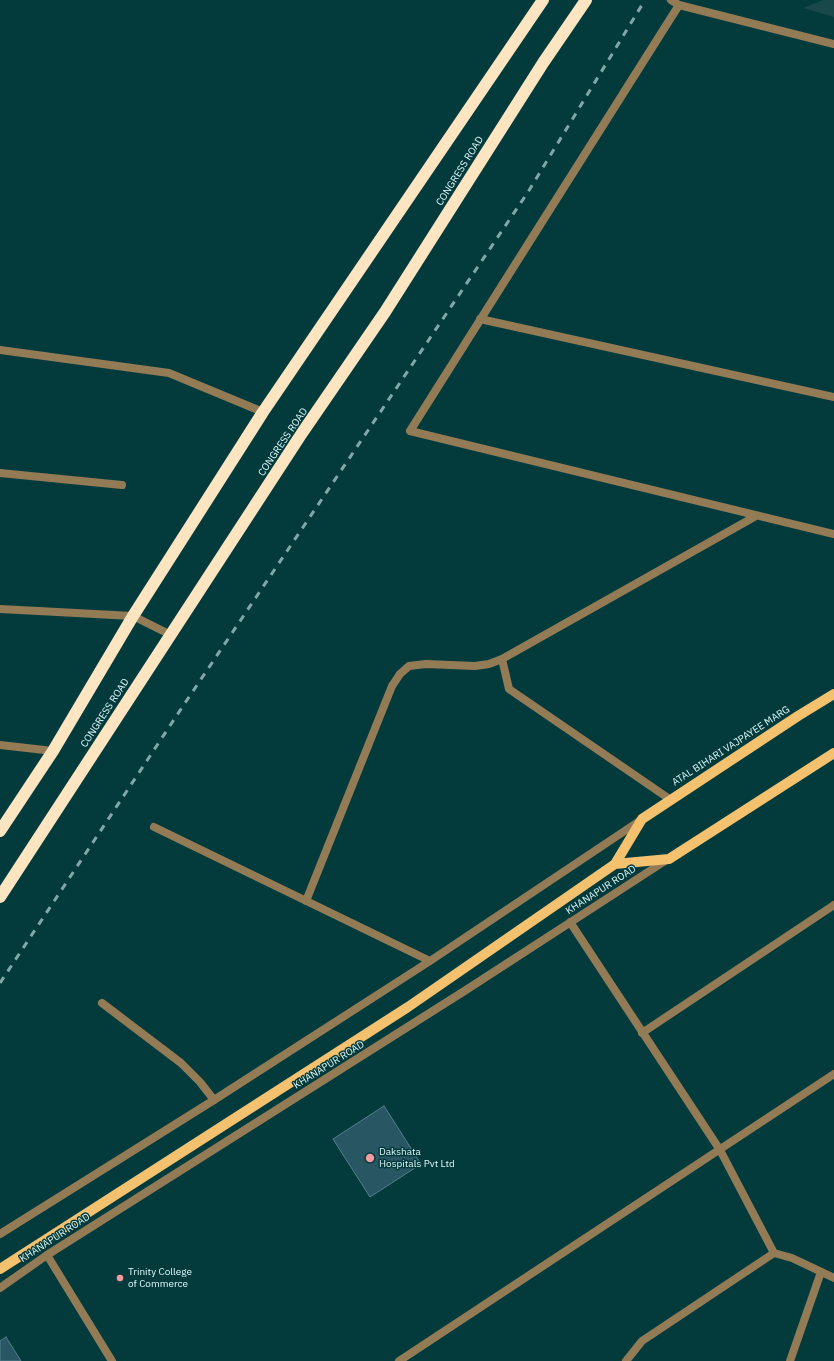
<!DOCTYPE html>
<style>
body{margin:0}
canvas{display:block;background:#033b3d}
</style>
<canvas width="834" height="1361"></canvas>
<script>
const ctx = document.querySelector('canvas').getContext('2d');
ctx.lineJoin = 'round';
function paint(path, color) {
  ctx.fillStyle = color;
  ctx.fill(path, 'evenodd');
}
function poly(rows) {
  const path = new Path2D();
  for (const r of rows) {
    path.moveTo(r[0], r[1]);
    for (let i = 2; i < r.length; i += 2) path.lineTo(r[i], r[i + 1]);
  }
  return path;
}
function strokePath(path, color, width, dash) {
  ctx.strokeStyle = color;
  ctx.lineWidth = width;
  ctx.lineCap = dash ? 'butt' : 'round';
  ctx.setLineDash(dash || []);
  ctx.stroke(path);
}
function write(font, color, halo, rows, align = 'center') {
  ctx.font = font + ' "IBM Plex Sans",sans-serif';
  ctx.lineWidth = 3;
  ctx.setLineDash([]);
  ctx.textBaseline = 'middle';
  ctx.strokeStyle = halo;
  ctx.fillStyle = color;
  for (const [text, x, y, turn = 0] of rows) {
    ctx.save();
    ctx.translate(x, y);
    ctx.rotate((+turn || 0) * Math.PI / 180);
    ctx.textAlign = isNaN(turn) ? turn : align;
    if (halo) ctx.strokeText(text, 0, 0);
    ctx.fillText(text, 0, 0);
    ctx.restore();
  }
}
paint(poly([
 [823,0,834,0,834,17,803,8]
]), '#19484a');
const building = poly([
 [384,1106,421,1164,370,1197,333,1139,384,1106],
 [6,1337,21,1361,0,1361,0,1341,6,1337]
]);
paint(building, '#285663');
strokePath(building, '#53808d', 1);
strokePath(poly([
 [102,1003,181,1063,200,1082,214,1100]
]), '#937b55', 8);
strokePath(poly([
 [671,0,679,5,834,44],
 [679,5,410,431,834,534],
 [480,319,834,397],
 [0,350,169,373,263,412],
 [0,473,122,485],
 [0,609,133,616,171,635],
 [502,659,509,689,671,800],
 [0,745,53,751],
 [154,827,430,961],
 [306,901,392,686,400,674,409,666,426,664,475,666,489,664,502,659,756,516],
 [570,922,720,1150,774,1253],
 [642,1033,834,905],
 [0,1234,214,1100,430,961,641,820],
 [47,1255,112,1361],
 [0,1288,47,1255,466,990,668,859],
 [399,1361,834,1074],
 [626,1361,642,1341,774,1253,792,1258,834,1278],
 [790,1361,821,1272]
]), '#937b55', 8);
strokePath(poly([
 [834,694,798,716,642,819,615,864,669,859,834,753],
 [0,1269,408,1007,615,864]
]), '#f4c26f', 10);
strokePath(poly([
 [0,831,53,751,133,616,263,412,543,0],
 [0,897,302,433,385,312,543,63,586,0]
]), '#fde5c1', 12);
strokePath(poly([
 [0,983,183,706,528,192,645,0]
]), '#81a7a9', 3, [7, 7]);
for (const [x, y, r, color] of [
 [370,1158,5,"#f59b9d"],
 [120,1278,4,"#f59b9d"]
]) {
  const dot = new Path2D();
  dot.arc(x, y, r, 0, 2 * Math.PI);
  ctx.fillStyle = color;
  ctx.fill(dot);
  strokePath(dot, '#033b3d', 1.5);
}
write('10px', '#def7f8', '#033b3d', [
 ["CONGRESS ROAD",460,171,-58],
 ["CONGRESS ROAD",283,442,-56],
 ["CONGRESS ROAD",105,713,-57],
 ["ATAL BIHARI VAJPAYEE MARG",731,746,-33],
 ["KHANAPUR ROAD",601,890,-33],
 ["KHANAPUR ROAD",329,1065,-32],
 ["KHANAPUR ROAD",55,1238,-33]
]);
write('10px', '#def7f8', '#033b3d', [
 ["Dakshata",379,1152],
 ["Hospitals Pvt Ltd",379,1164],
 ["Trinity College",128,1272],
 ["of Commerce",128,1284]
], 'left');
</script>
